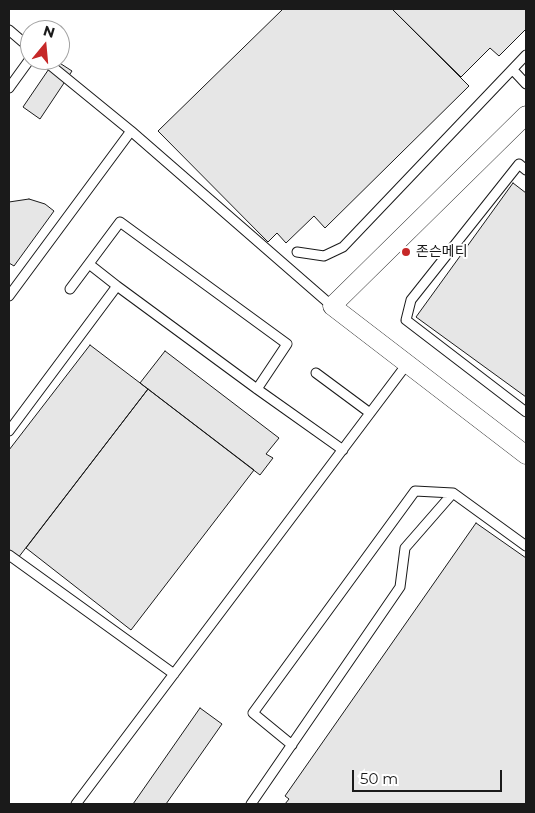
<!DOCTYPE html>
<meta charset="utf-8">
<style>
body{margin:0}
#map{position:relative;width:535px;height:813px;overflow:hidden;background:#fff;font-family:Montserrat,sans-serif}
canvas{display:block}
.frame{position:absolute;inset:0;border:10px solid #1a1a1a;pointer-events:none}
.north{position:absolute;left:20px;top:20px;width:50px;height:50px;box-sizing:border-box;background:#fff;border:1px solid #a3a3a3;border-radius:50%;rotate:17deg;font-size:14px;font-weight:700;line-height:20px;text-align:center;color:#1a1a1a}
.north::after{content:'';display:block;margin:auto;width:18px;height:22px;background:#c62828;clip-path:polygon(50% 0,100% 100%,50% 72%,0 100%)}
.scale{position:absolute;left:352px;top:770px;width:150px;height:22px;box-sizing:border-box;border:2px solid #1a1a1a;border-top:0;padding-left:6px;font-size:15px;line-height:18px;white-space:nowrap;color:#1a1a1a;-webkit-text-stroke:4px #fff;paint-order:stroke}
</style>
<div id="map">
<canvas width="535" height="813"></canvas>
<div class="frame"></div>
<div class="north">N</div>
<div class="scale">50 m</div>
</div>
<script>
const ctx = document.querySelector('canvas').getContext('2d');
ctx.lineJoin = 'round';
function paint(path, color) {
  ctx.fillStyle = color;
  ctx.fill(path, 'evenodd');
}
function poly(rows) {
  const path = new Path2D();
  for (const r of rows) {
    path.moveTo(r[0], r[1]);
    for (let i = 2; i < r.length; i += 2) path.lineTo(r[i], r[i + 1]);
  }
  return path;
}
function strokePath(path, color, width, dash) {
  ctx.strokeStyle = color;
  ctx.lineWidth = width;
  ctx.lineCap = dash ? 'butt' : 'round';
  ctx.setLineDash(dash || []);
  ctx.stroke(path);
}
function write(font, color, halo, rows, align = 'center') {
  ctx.font = font + ' Montserrat,"Noto Sans KR",sans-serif';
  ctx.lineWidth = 4;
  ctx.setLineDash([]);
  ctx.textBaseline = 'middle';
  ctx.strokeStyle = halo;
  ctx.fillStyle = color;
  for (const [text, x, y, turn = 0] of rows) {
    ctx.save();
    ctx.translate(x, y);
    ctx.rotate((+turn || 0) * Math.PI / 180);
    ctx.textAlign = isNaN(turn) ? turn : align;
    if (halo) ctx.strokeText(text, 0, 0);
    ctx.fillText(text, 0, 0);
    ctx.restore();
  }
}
const building = poly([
 [283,9,392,9,469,86,325,228,314,216,286,243,277,233,268,242,158,131,283,9],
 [392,9,526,9,526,29,499,56,490,48,461,77,392,9],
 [55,60,72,71,40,119,23,107,55,60],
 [513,183,526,193,526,397,416,317,513,183],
 [29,199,45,204,54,211,14,266,9,263,9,202,29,199],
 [90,345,148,389,18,558,9,550,9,450,90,345],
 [165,351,279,438,266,454,273,458,260,475,140,383,165,351],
 [148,389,254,470,131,630,26,548,148,389],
 [476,523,526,558,526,804,285,804,289,799,285,796,476,523],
 [200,708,222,724,166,804,133,804,200,708]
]);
paint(building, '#e6e6e6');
strokePath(building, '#1a1a1a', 1);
const service = poly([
 [9,30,30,48],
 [44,60,131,131,332,306],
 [513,70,526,84],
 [9,88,30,59],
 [526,170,519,164,411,300,406,320,526,412],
 [297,252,324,256,343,247,526,55],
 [89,264,117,286,257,389,343,450],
 [70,289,120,222,287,344,257,389],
 [9,296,131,131],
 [316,373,370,413],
 [9,431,117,286],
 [9,555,174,674],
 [292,745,253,713,415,491,453,493,526,546],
 [76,804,407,364],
 [251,804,400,587,405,548,453,493]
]);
const minor = poly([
 [526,115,332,306,526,455]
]);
strokePath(service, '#1a1a1a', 11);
strokePath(minor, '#1a1a1a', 19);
strokePath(service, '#fff', 9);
strokePath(minor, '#fff', 18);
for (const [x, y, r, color] of [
 [406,252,5,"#c62828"]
]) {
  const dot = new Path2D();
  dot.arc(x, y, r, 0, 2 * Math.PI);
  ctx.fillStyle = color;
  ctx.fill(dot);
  strokePath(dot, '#fff', 2);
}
write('14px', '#1a1a1a', '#fff', [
 ["존슨메티",416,252]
], 'left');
</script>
